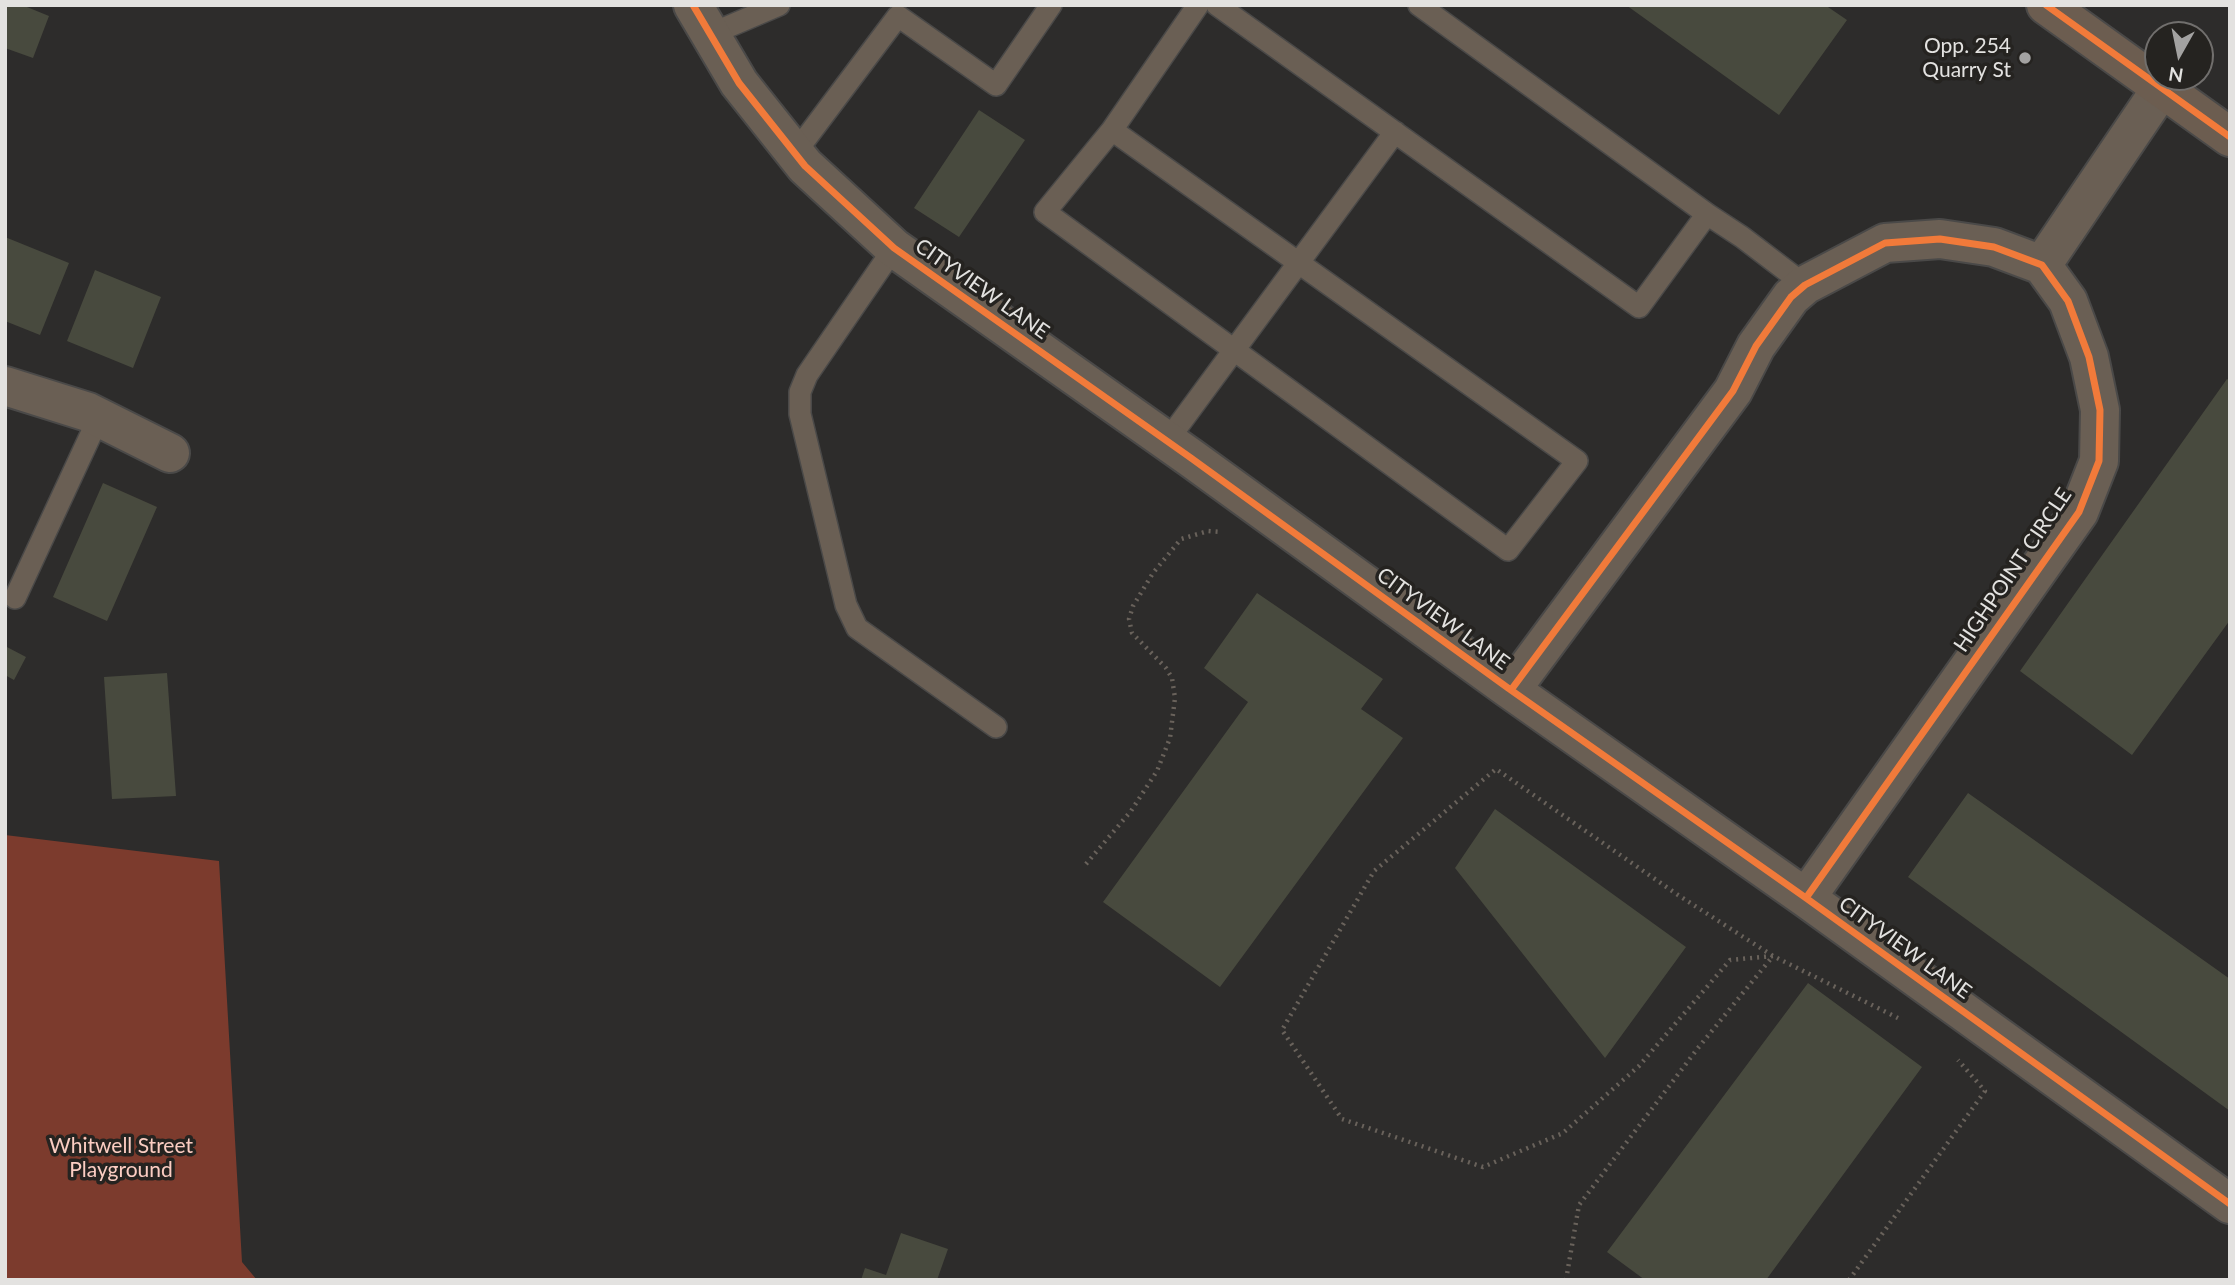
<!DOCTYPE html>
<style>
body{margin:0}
#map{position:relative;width:2235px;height:1285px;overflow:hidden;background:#2d2c2b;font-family:Lato,sans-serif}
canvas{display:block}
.frame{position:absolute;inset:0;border:7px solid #e3e2e0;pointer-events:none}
.north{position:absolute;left:2144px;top:21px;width:70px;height:70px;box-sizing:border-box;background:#252320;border:2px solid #716f6d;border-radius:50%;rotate:189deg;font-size:19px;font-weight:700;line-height:28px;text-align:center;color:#e3e2e0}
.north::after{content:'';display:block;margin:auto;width:24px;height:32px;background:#a3a2a1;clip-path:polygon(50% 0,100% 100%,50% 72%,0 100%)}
</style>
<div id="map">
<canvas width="2235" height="1285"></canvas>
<div class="frame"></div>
<div class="north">N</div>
</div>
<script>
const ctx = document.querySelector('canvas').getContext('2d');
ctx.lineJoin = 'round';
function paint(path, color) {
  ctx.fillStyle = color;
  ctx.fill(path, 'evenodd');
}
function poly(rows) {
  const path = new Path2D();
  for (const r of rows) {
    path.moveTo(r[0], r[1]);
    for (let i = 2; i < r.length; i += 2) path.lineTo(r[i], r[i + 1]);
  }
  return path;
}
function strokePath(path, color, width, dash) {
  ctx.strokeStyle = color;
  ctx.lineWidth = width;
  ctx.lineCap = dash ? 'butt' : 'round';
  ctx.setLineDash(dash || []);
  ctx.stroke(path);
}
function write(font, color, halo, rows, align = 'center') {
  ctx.font = font + ' Lato,sans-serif';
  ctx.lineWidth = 7;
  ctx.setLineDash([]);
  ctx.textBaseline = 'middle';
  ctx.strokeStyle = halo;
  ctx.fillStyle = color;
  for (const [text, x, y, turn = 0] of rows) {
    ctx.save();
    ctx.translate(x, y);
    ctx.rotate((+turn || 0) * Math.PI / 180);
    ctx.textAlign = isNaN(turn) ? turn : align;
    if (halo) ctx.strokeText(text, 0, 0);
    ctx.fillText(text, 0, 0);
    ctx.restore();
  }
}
paint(poly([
 [5,835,219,861,242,1262,257,1280,5,1280]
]), '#7c3b2d');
paint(poly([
 [5,5,22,5,49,16,33,58,5,48],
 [1626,5,1825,5,1847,20,1779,115],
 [979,110,1025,140,959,237,914,208],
 [5,237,69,263,40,335,5,321],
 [95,270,161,297,133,368,67,341],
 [2227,379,2230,381,2230,620,2132,755,2020,671],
 [103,483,157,507,107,621,53,597],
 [1257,593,1383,679,1361,709,1403,738,1220,987,1103,902,1248,702,1204,668],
 [5,646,26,657,14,680,5,675],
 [167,673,176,796,112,799,104,677],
 [1968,793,2230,979,2230,1111,1908,877],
 [1495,809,1686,947,1605,1058,1455,868],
 [1808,983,1922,1067,1766,1280,1645,1280,1607,1252],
 [901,1233,948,1249,937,1280,861,1280,865,1268,886,1275]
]), '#484a3e');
const service = poly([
 [1217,5,1639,307,1707,214,1419,5],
 [711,34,779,5],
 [1112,130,1045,212,1508,550,1577,461,1112,130,1198,5],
 [795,153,898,16,996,85,1051,5],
 [1707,214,1742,237,1805,285],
 [894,248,807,375,800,392,800,414,846,605,857,628,996,727],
 [1167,441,1395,132],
 [15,598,99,417]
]);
const minor = poly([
 [693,5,739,83,805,166,894,248,1191,458,1508,688,1806,898,2230,1204],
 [2042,265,2161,89],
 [5,386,88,412,170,453],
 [1511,690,1733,391,1756,346,1791,297,1805,285,1885,243,1940,239,1994,247,2042,265,2068,301,2089,357,2100,410,2099,461,2079,512,1806,898]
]);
const secondary = poly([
 [2046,5,2230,137]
]);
strokePath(service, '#4a4948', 24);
strokePath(minor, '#4a4948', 42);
strokePath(secondary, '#4a4948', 42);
strokePath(poly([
 [1086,864,1131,811,1157,771,1170,738,1175,698,1172,678,1166,668,1132,633,1129,619,1133,606,1153,573,1181,539,1208,531,1221,532],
 [1773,956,1730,960,1639,1066,1563,1133,1483,1167,1342,1119,1282,1030,1374,871,1496,769,1678,895,1773,956,1898,1018],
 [1566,1280,1579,1205,1698,1048,1773,956],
 [1849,1280,1985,1091,1958,1060]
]), '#69625b', 4.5, [2, 5]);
strokePath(service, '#6a5f54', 21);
strokePath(minor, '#6a5f54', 38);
strokePath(secondary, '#6c5d50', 38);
strokePath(poly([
 [693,5,739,83,805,166,894,248,1191,458,1508,688,1806,898,2230,1204],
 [2046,5,2230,137],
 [1511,690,1733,391,1756,346,1791,297,1805,285,1885,243,1940,239,1994,247,2042,265,2068,301,2089,357,2100,410,2099,461,2079,512,1806,898]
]), '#f17a3a', 7);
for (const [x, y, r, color] of [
 [2025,58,7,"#a3a2a1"]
]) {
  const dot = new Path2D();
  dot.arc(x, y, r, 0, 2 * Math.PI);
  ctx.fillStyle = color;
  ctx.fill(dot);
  strokePath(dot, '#252320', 2.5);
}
write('21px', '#e3e2e0', '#252320', [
 ["Opp. 254",2011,46],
 ["Quarry St",2011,70]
], 'right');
write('21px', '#e3e2e0', '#252320', [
 ["CITYVIEW LANE",982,289,35],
 ["HIGHPOINT CIRCLE",2013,570,-56],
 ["CITYVIEW LANE",1443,619,36],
 ["CITYVIEW LANE",1905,948,36]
]);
write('21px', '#fbcdc2', '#252320', [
 ["Whitwell Street",121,1146],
 ["Playground",121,1170]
]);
</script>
